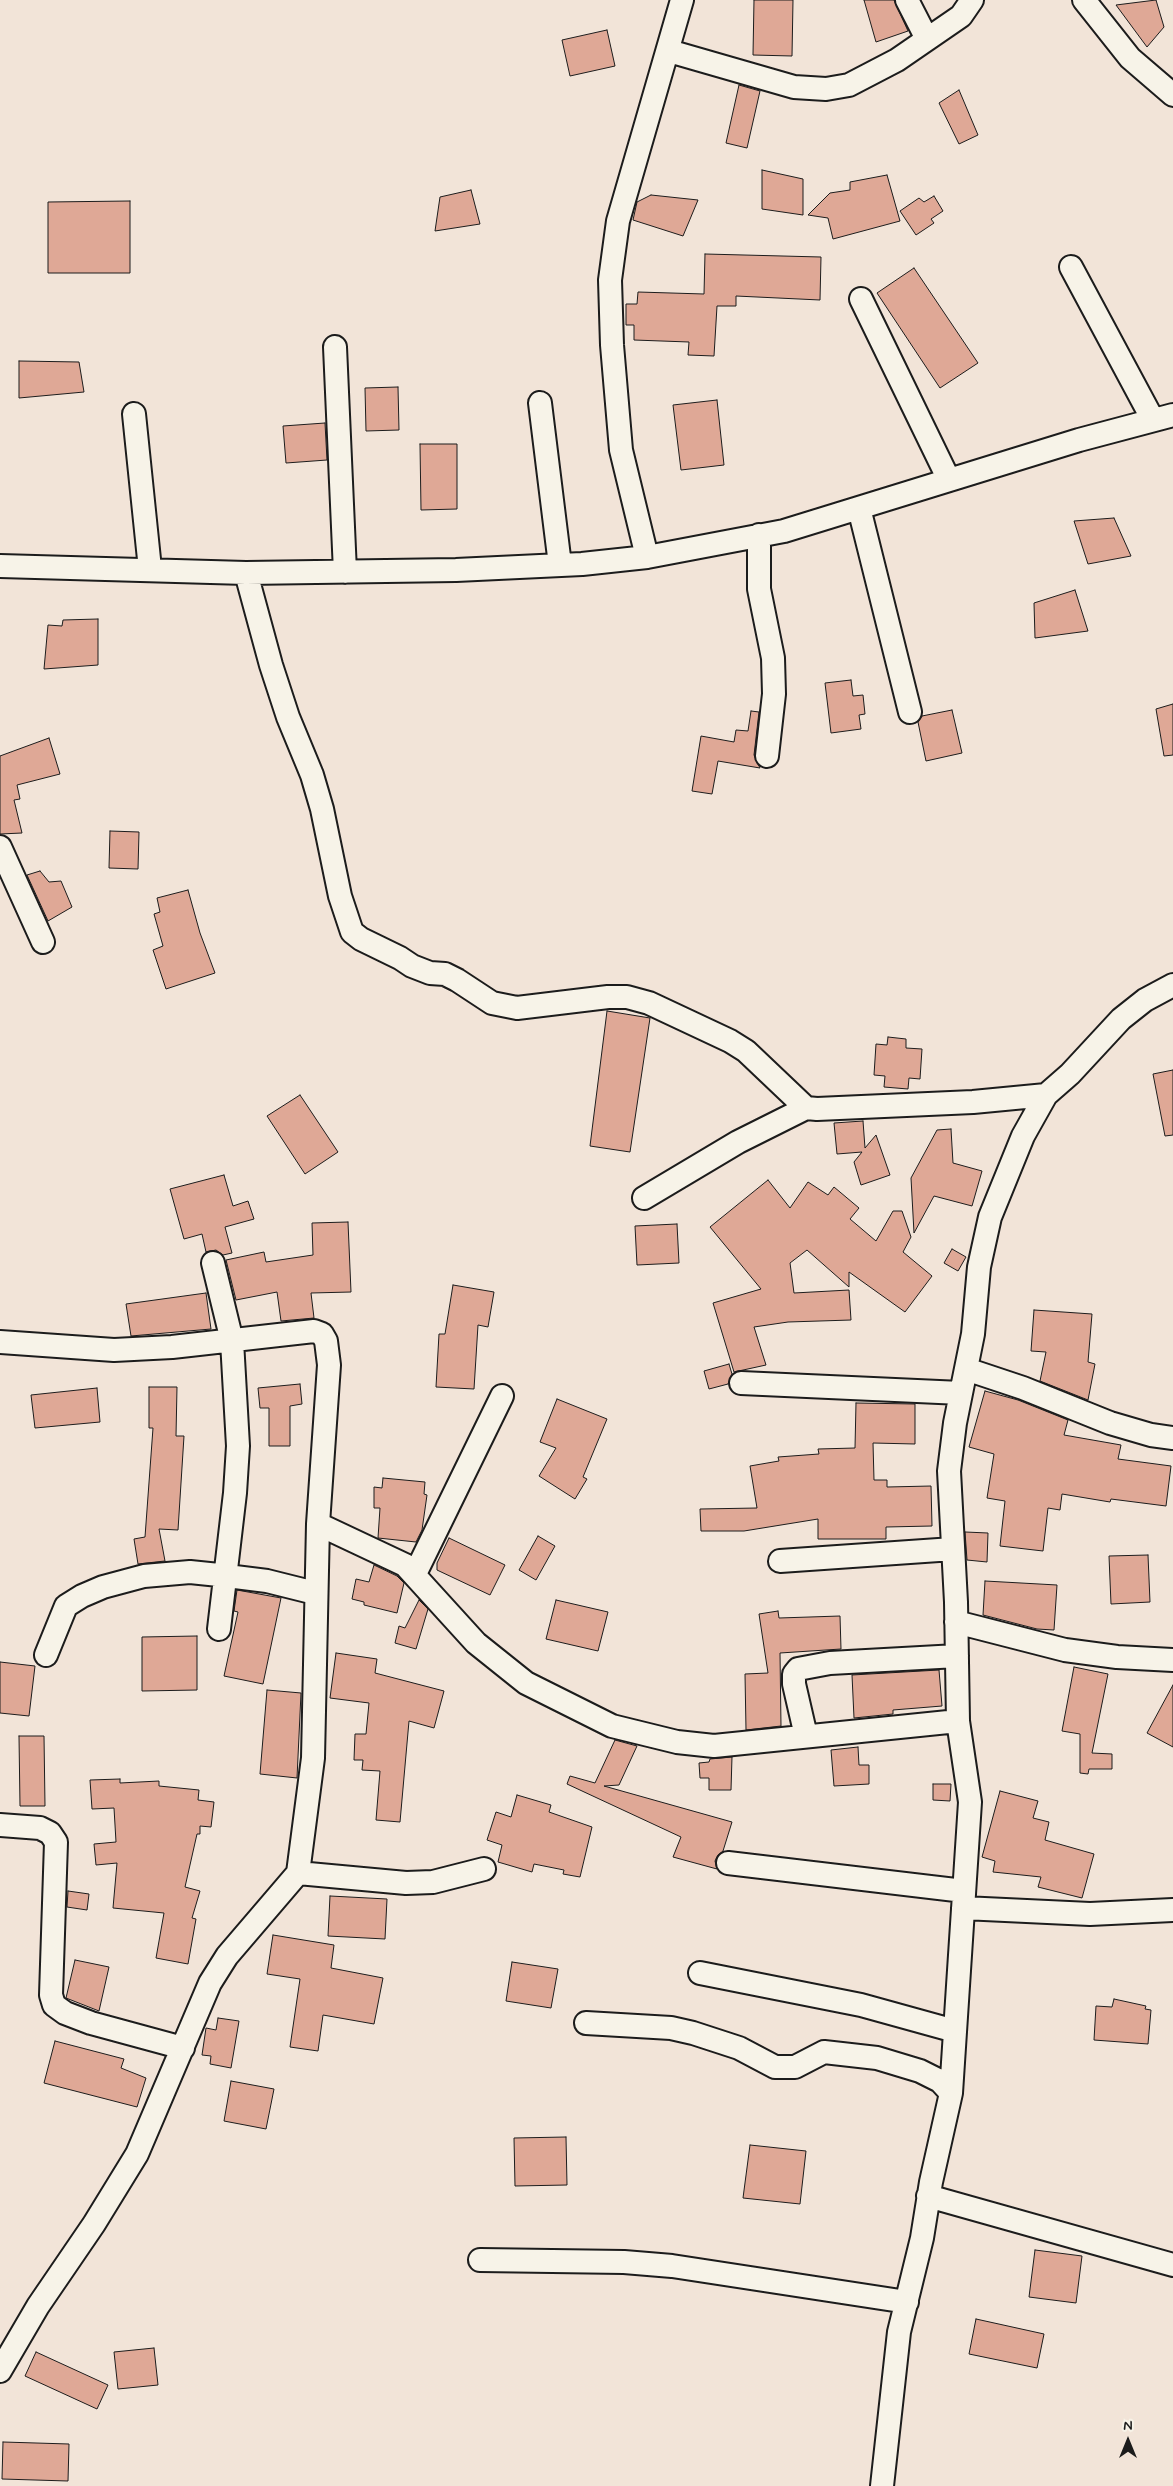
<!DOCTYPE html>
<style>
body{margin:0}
#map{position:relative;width:1173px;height:2486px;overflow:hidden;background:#f2e4d8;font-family:Mynerve,sans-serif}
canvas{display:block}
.north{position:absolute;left:1103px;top:2416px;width:50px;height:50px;-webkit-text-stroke:4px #f7f3e8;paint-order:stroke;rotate:0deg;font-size:14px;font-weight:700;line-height:20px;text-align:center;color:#1c1c1c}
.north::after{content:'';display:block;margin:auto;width:18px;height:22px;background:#1c1c1c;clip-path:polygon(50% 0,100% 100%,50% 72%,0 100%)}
</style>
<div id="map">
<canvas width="1173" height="2486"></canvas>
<div class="north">N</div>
</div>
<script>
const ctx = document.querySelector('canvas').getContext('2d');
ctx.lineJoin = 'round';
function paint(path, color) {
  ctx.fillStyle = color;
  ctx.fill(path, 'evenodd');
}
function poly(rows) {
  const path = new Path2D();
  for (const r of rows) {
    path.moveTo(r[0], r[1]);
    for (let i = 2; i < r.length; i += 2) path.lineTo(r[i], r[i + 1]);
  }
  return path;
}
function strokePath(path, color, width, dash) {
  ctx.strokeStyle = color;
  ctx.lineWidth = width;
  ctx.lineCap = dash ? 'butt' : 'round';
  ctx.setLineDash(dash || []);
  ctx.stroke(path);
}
const building = poly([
 [754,0,793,0,792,56,753,55,754,0],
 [864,0,894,0,908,31,876,42,864,0],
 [1156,0,1164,27,1147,47,1116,5,1156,0],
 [607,30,615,66,570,76,562,40,607,30],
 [739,85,760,91,747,148,726,143,739,85],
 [959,90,978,135,959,144,939,103,959,90],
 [762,170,803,179,803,215,762,209,762,170],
 [887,175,900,221,833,239,828,218,808,215,830,193,850,190,850,182,887,175],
 [471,190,480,224,435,231,440,197,471,190],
 [651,195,698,200,683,236,633,220,637,202,651,195],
 [934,196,943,211,931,219,934,223,916,235,900,211,919,198,924,202,934,196],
 [130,201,130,273,48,273,48,202,130,201],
 [705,254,821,257,820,300,736,296,736,306,717,306,714,356,688,355,689,342,634,340,634,325,626,325,626,304,637,304,638,292,704,294,705,254],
 [914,268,978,363,940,388,877,293,914,268],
 [19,361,79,362,84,392,19,398,19,361],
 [398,387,399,430,366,431,365,388,398,387],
 [717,400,724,465,681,470,673,405,717,400],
 [325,423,327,460,286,463,283,426,325,423],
 [420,444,457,444,457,509,421,510,420,444],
 [1114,518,1131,556,1088,564,1074,521,1114,518],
 [1075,590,1088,631,1035,638,1034,603,1075,590],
 [98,619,98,665,44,669,48,625,62,626,63,620,98,619],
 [851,680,853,696,863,695,865,714,859,715,861,729,831,733,825,683,851,680],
 [1173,704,1173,755,1164,756,1156,709,1173,704],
 [952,710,962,753,926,761,918,722,922,716,952,710],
 [751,711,759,712,754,755,760,768,718,761,712,794,692,791,701,736,734,742,736,730,748,731,751,711],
 [49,738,60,774,17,785,20,799,14,800,22,833,0,834,0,756,49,738],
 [110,831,139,832,138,869,109,868,110,831],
 [40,871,49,882,61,881,72,907,48,921,27,875,40,871],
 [188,890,200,933,215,973,166,989,153,950,163,946,154,914,160,912,157,898,188,890],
 [607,1011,650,1018,630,1152,590,1146,607,1011],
 [888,1037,906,1039,906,1048,922,1049,920,1079,909,1078,908,1089,884,1087,885,1076,874,1075,876,1044,887,1045,888,1037],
 [1173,1070,1173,1135,1165,1136,1153,1074,1173,1070],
 [300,1095,338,1152,305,1174,267,1116,300,1095],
 [863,1121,865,1148,876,1135,890,1175,861,1185,854,1162,862,1152,837,1154,834,1123,863,1121],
 [951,1129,953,1163,982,1171,972,1206,934,1196,914,1233,911,1178,937,1130,951,1129],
 [224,1175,233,1206,248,1201,254,1219,225,1227,232,1253,223,1255,216,1250,206,1252,202,1234,184,1239,170,1189,224,1175],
 [768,1180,790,1208,808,1182,828,1195,834,1187,859,1208,850,1219,876,1241,893,1211,902,1211,911,1237,903,1252,932,1276,905,1312,849,1272,849,1287,807,1250,790,1263,794,1293,849,1290,851,1320,788,1322,754,1327,766,1365,734,1372,713,1303,761,1289,710,1227,768,1180],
 [348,1222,351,1292,311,1293,314,1318,281,1321,277,1292,236,1300,226,1260,264,1252,266,1262,313,1255,312,1223,348,1222],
 [677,1224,679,1263,637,1265,635,1226,677,1224],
 [952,1249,966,1257,958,1271,944,1263,952,1249],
 [453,1285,494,1292,488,1327,478,1325,474,1389,436,1387,439,1334,445,1334,453,1285],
 [206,1293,211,1329,131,1336,126,1304,206,1293],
 [1034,1310,1092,1314,1088,1362,1095,1364,1088,1400,1040,1381,1046,1352,1031,1351,1034,1310],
 [729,1364,732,1374,728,1384,709,1389,704,1371,729,1364],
 [300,1384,302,1404,290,1406,290,1446,269,1446,269,1408,260,1408,258,1388,300,1384],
 [149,1387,177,1387,176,1436,184,1436,178,1530,159,1529,165,1561,138,1564,134,1539,145,1537,153,1428,149,1428,149,1387],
 [97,1388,100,1422,35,1428,31,1395,97,1388],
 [985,1391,1018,1400,1068,1420,1064,1435,1121,1445,1118,1459,1171,1466,1166,1506,1111,1499,1110,1502,1062,1494,1060,1510,1048,1508,1043,1551,1000,1546,1005,1501,987,1498,994,1454,969,1447,985,1391],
 [557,1399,607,1419,583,1477,587,1479,575,1499,539,1476,556,1448,540,1442,557,1399],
 [856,1403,915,1404,915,1444,873,1443,874,1480,887,1480,887,1487,931,1486,932,1526,886,1527,886,1539,818,1539,818,1519,744,1531,701,1531,700,1509,757,1508,750,1466,779,1461,778,1457,819,1454,818,1449,855,1448,856,1403],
 [383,1478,425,1482,424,1494,427,1495,422,1530,416,1542,378,1538,380,1508,374,1508,374,1487,382,1488,383,1478],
 [965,1532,988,1533,987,1562,967,1560,965,1532],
 [538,1536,555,1546,536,1580,519,1570,538,1536],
 [449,1538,505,1565,490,1595,437,1570,437,1563,449,1538],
 [1148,1555,1150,1602,1111,1604,1109,1556,1148,1555],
 [374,1565,397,1576,404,1583,397,1613,364,1605,364,1602,352,1599,356,1579,369,1582,374,1565],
 [985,1581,1057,1585,1054,1630,1037,1629,983,1615,985,1581],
 [237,1590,281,1598,263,1684,224,1676,238,1612,234,1611,237,1590],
 [419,1600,428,1609,416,1649,395,1643,399,1626,405,1628,419,1600],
 [556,1600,608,1612,598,1651,546,1639,556,1600],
 [778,1611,779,1618,840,1616,841,1649,780,1653,781,1726,746,1730,745,1674,768,1673,759,1614,778,1611],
 [197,1636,197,1690,142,1691,142,1637,197,1636],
 [336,1653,377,1659,375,1673,444,1691,434,1728,409,1721,400,1822,376,1820,380,1771,362,1770,363,1760,354,1760,355,1734,366,1734,369,1703,330,1698,336,1653],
 [0,1662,35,1666,29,1716,0,1713,0,1662],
 [1074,1667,1108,1674,1092,1753,1112,1754,1112,1769,1089,1769,1088,1774,1080,1773,1080,1734,1062,1731,1074,1667],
 [939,1670,942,1706,893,1710,893,1714,854,1718,852,1675,939,1670],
 [1173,1685,1173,1747,1147,1733,1173,1685],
 [267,1690,301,1693,297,1778,260,1774,267,1690],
 [19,1736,44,1736,45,1806,20,1806,19,1736],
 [615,1740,637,1746,619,1785,604,1786,732,1822,723,1851,718,1855,715,1861,717,1869,673,1857,681,1837,567,1784,570,1776,595,1783,615,1740],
 [858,1747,859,1765,869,1765,869,1784,834,1786,831,1750,858,1747],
 [732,1757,731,1790,709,1790,709,1778,700,1778,699,1763,709,1762,710,1759,732,1757],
 [120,1779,120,1783,159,1781,159,1786,199,1790,198,1800,214,1802,211,1827,200,1826,200,1834,197,1834,185,1887,200,1891,192,1918,196,1919,188,1964,156,1958,164,1913,113,1908,117,1863,96,1865,94,1844,116,1842,114,1808,92,1809,90,1780,120,1779],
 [933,1784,951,1784,950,1801,933,1800,933,1784],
 [1000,1791,1038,1801,1033,1818,1049,1822,1045,1840,1094,1854,1082,1898,1038,1887,1041,1877,993,1872,995,1861,982,1857,1000,1791],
 [517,1795,551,1805,549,1812,592,1827,580,1877,563,1874,564,1870,534,1864,532,1872,498,1862,502,1845,487,1840,496,1812,511,1817,517,1795],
 [68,1891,89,1894,87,1910,67,1907,68,1891],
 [330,1896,387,1899,385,1939,328,1936,330,1896],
 [273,1935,334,1945,331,1968,383,1978,374,2024,323,2015,318,2051,290,2047,300,1979,267,1974,273,1935],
 [75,1960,109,1967,99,2011,66,1998,75,1960],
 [512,1962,558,1969,551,2008,506,2001,512,1962],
 [1114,1999,1146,2006,1145,2009,1151,2010,1148,2044,1094,2040,1096,2006,1112,2007,1114,1999],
 [218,2018,239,2021,231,2068,210,2064,211,2056,202,2055,206,2028,216,2030,218,2018],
 [55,2041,124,2059,121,2068,146,2078,137,2107,44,2083,55,2041],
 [231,2081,274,2089,266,2129,224,2121,231,2081],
 [566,2137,567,2185,515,2186,514,2138,566,2137],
 [750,2145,806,2151,800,2204,743,2198,750,2145],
 [1035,2250,1082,2256,1076,2303,1029,2297,1035,2250],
 [976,2319,1044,2334,1037,2368,969,2354,976,2319],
 [154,2348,158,2385,118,2389,114,2352,154,2348],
 [36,2352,108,2385,97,2409,25,2376,36,2352],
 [3,2442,69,2444,68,2481,2,2479,3,2442]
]);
paint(building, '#dfa896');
strokePath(building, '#1c1c1c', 1);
const minor = poly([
 [907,0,927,39],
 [1084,0,1130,58,1173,95],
 [669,51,794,87,826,89,849,85,897,60,961,16,972,0],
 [1071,267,1153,420],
 [861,299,949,480],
 [335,347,345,572],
 [540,403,560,565],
 [134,414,150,569],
 [859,508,910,712],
 [759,535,759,589,773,658,774,694,767,756],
 [647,557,621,450,612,345,610,280,618,221,682,0],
 [0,566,246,573,456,570,582,564,647,557,784,531,1079,440,1173,415],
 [246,573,271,665,288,717,312,775,322,809,340,896,352,932,361,939,400,958,412,966,430,973,445,974,457,980,492,1003,517,1008,608,997,627,997,649,1003,730,1041,746,1051,806,1108,817,1109,973,1102,1046,1095,1070,1074,1121,1019,1145,1000,1173,985],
 [0,847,43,942],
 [644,1198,738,1142,806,1108],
 [213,1263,232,1341,238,1446,235,1493,219,1629],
 [0,1342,114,1350,172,1347,314,1331,322,1334,326,1341,329,1365,318,1524,405,1565,476,1643,526,1683,612,1726,677,1742,714,1746,958,1721],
 [966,1369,1023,1388,1110,1423,1151,1435,1173,1438],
 [741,1383,961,1393],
 [780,1561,953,1549],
 [415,1574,502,1396],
 [956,1622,1065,1650,1117,1657,1173,1660],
 [46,1655,66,1606,82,1596,103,1587,144,1576,190,1572,219,1575,267,1581,315,1593],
 [806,1736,794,1684,794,1674,798,1669,830,1663,957,1656],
 [0,1825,40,1828,50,1833,56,1842,51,1995,54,2005,65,2013,91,2023,183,2048],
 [728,1863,964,1891],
 [298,1873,406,1883,433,1882,484,1869],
 [963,1908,1090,1914,1173,1910],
 [700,1973,861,2005,955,2031],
 [586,2023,671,2028,693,2033,739,2048,775,2067,795,2067,824,2052,877,2058,920,2071,940,2081,951,2093],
 [928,2196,1173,2265],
 [480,2260,624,2262,672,2266,907,2302],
 [0,2371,38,2306,94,2224,137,2154,210,1983,227,1956,298,1873,313,1758,318,1524],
 [882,2486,899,2332,922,2238,931,2182,951,2093,970,1802,958,1721,956,1602,949,1471,955,1423,973,1334,979,1267,990,1217,1023,1136,1046,1095]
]);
strokePath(minor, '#1c1c1c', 26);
strokePath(minor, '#f7f3e8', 22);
</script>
